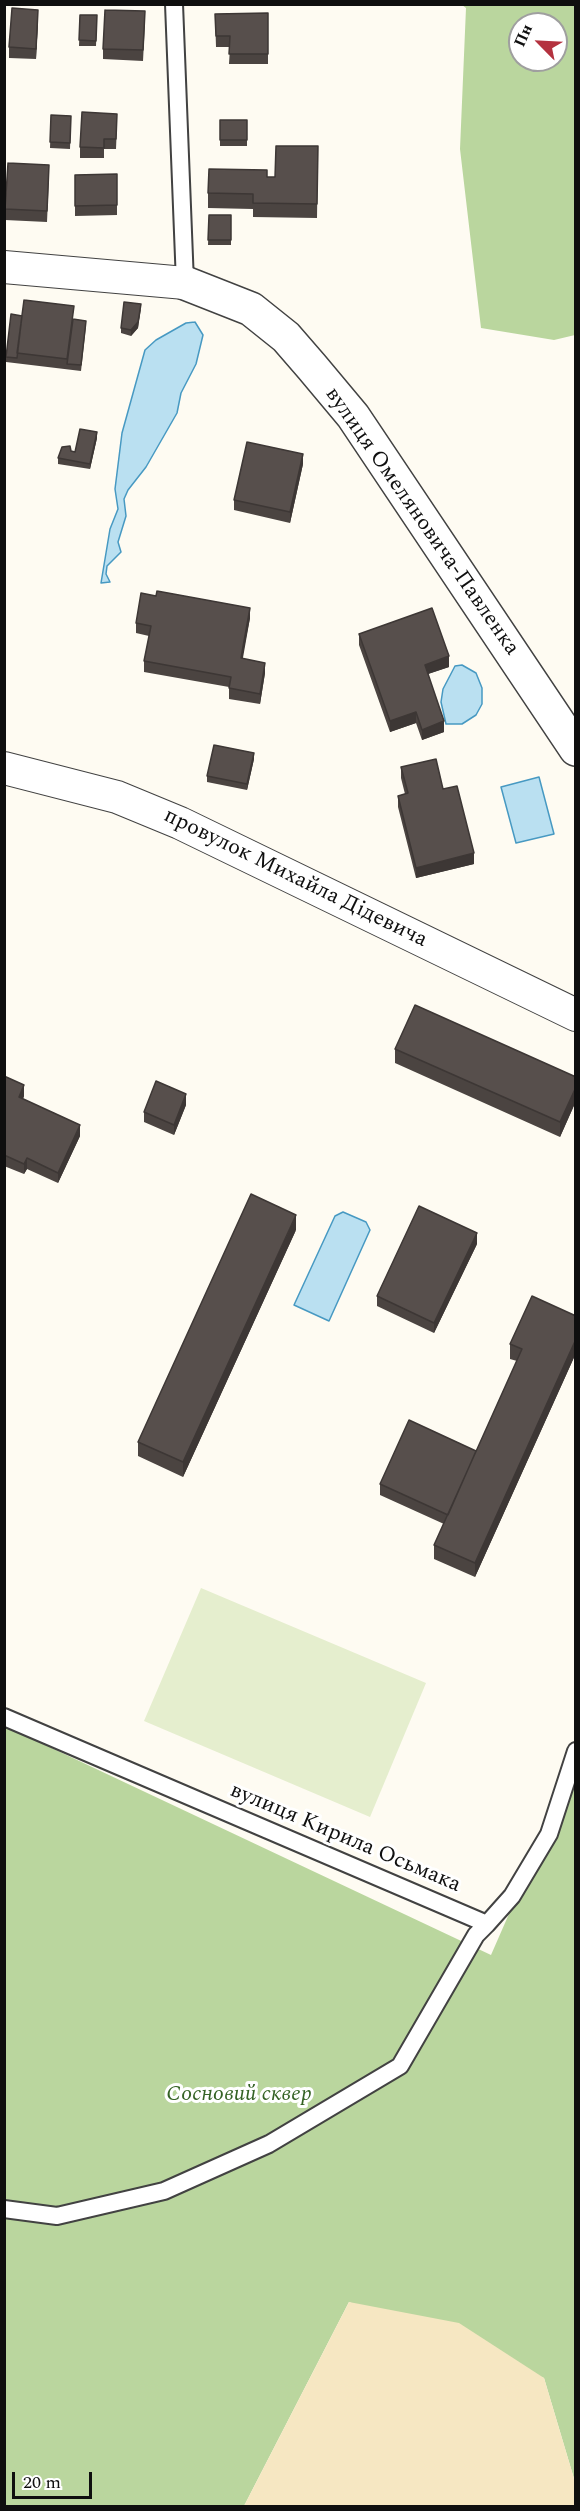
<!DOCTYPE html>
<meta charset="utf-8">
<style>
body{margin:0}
#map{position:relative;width:580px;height:2511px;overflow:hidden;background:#fefbf2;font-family:Spectral,serif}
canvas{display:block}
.frame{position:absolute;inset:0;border:6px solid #0f0f0f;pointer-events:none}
.north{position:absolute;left:508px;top:12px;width:60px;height:60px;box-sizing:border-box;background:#fff;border:2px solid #9f9f9f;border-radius:50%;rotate:294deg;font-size:16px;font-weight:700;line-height:24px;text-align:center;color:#0f0f0f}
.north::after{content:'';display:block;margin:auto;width:21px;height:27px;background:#b4323f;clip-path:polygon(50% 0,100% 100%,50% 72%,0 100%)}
.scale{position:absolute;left:12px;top:2472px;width:80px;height:27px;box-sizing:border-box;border:3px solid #0f0f0f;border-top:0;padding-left:8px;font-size:18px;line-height:21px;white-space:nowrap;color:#0f0f0f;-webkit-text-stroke:4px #fff;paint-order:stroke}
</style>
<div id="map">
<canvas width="580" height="2511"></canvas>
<div class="frame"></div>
<div class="north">Пн</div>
<div class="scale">20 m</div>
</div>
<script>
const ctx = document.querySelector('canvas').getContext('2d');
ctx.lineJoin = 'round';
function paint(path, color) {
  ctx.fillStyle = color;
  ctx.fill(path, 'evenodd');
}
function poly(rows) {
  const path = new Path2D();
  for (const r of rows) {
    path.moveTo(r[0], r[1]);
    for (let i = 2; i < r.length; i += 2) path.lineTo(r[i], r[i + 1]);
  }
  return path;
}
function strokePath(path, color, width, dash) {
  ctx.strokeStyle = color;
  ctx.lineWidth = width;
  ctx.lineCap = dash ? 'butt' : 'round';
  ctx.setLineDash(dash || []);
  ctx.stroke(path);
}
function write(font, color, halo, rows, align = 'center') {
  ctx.font = font + ' Spectral,serif';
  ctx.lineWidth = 6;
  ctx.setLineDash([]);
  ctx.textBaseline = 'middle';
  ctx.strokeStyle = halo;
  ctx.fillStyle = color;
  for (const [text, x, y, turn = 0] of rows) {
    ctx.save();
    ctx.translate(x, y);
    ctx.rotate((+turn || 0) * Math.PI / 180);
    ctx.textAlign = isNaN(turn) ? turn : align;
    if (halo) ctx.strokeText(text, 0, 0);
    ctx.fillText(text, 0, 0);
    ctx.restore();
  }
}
paint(poly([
 [462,5,575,5,575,335,554,340,481,328,460,149,466,8],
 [520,24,556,24,556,60,520,60],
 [5,1726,491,1955,575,1763,575,2482,544,2378,349,2302,244,2506,5,2506]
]), '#bad69e');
paint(poly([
 [349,2302,459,2323,544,2378,575,2482,575,2506,244,2506]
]), '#f6e7c2');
paint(poly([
 [201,1588,426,1683,370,1817,144,1721]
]), '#e5eece');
const water = poly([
 [195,322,203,335,196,364,181,393,177,413,146,467,128,490,124,499,126,516,118,542,121,552,107,566,106,574,110,582,101,583,110,529,118,509,115,489,122,433,145,350,156,340,186,323,195,322],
 [462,665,476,673,482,688,482,704,476,715,462,724,446,724,441,702,443,689,455,666,462,665],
 [539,777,554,834,516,843,501,787,539,777],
 [343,1212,366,1222,370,1230,329,1321,294,1305,335,1216,343,1212]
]);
paint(water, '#bae0f1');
strokePath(water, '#4799c2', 1.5);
const service = poly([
 [174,4,185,283],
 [4,1717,487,1924,512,1896,549,1834,576,1751],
 [4,2209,57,2216,164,2191,269,2144,400,2066,476,1935,487,1924]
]);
const minor = poly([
 [4,267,185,283],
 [4,768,117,797,180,823,576,1015]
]);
const tertiary = poly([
 [185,283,251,309,286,337,312,367,353,416,576,749]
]);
strokePath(service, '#424242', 20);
strokePath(minor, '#424242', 34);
strokePath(tertiary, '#424242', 36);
strokePath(service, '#fff', 16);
strokePath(minor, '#fff', 32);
strokePath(tertiary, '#fff', 33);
paint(poly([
 [268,13,268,64,229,64,230,47,216,47,215,14],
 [80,15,97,15,96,46,79,46],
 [38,21,36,59,9,58,9,47],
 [145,22,143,61,103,59,103,49],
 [51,115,71,116,70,149,50,148],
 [220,120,247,120,247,146,220,146],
 [117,124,116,149,104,149,104,158,80,158,80,147],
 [318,146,317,218,253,217,253,209,208,208,208,193,267,177,275,177],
 [117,174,117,215,75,216,75,175],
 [49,176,47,222,5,220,5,209],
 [209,215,231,215,231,245,208,245],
 [141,309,138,328,131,336,121,333,121,328],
 [74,319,86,326,81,371,6,362,6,357],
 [97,438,90,469,58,464,58,458,71,451,75,452],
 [303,464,290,523,234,510,234,500],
 [250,618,242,658,265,673,260,704,229,699,229,687,144,672,144,661,149,636,136,633,136,623],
 [359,634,449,667,428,674,444,732,422,740,416,723,390,732,359,645],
 [254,759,247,790,207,782,207,776],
 [401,767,443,789,474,864,416,878,398,807,398,796,405,794,401,778],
 [395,1049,576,1077,576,1101,560,1137,395,1063],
 [4,1076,24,1096,23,1099,80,1136,58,1183,27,1169,24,1174,4,1166],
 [186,1105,174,1135,144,1122,144,1112],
 [296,1230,183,1477,138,1456,138,1442],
 [477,1244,434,1333,377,1306,377,1296],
 [576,1316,576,1353,475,1577,434,1559,434,1545,444,1524,380,1495,380,1484,477,1451,517,1361,510,1359,510,1344]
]), '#4b4441');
paint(poly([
 [38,10,38,21,36,59,36,49],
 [141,304,138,328,131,336,131,330],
 [97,432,97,438,90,469,90,464],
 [303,454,303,464,290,523,290,512],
 [250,608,250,618,241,669,241,658],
 [449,656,449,667,425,675,425,665],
 [265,663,265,673,260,704,260,694],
 [416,712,416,723,390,732,390,721],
 [444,721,444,732,422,740,422,730],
 [254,753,254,759,247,790,247,784],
 [474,853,474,864,416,878,416,868],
 [24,1085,24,1096,19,1108,19,1097],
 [576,1087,576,1101,560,1137,560,1122],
 [186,1094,186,1105,174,1135,174,1125],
 [80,1125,80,1136,58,1183,58,1173],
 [27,1158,27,1169,24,1174,24,1164],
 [296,1215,296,1230,183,1477,183,1462],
 [477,1233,477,1244,434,1333,434,1323],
 [576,1339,576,1353,475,1577,475,1563]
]), '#3d3735');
const building = poly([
 [12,8,38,10,36,49,9,47,12,8],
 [105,10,145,11,143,50,103,49,105,10],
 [268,13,268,54,229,54,230,36,216,36,215,14,268,13],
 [80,15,97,15,96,41,79,40,80,15],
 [82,112,117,114,116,139,104,139,104,148,80,147,82,112],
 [51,115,71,116,70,143,50,142,51,115],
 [220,120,247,120,247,140,220,140,220,120],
 [276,146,318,146,317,204,253,203,253,194,208,193,209,169,267,170,267,177,275,177,276,146],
 [8,163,49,165,47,211,5,209,8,163],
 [117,174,117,205,75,206,75,175,117,174],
 [209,215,231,215,231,240,208,240,209,215],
 [24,300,74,306,67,359,17,353,24,300],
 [124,302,141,304,138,322,131,330,121,328,124,302],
 [11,314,22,316,17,358,6,357,11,314],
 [73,319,86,321,81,365,67,364,73,319],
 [80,429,97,432,90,464,58,458,62,447,70,446,71,451,75,452,80,429],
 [247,442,303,454,290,512,234,500,247,442],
 [157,591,250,608,241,658,265,663,260,694,229,688,231,677,144,661,151,626,136,623,141,593,156,596,157,591],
 [432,608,449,656,425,665,444,721,422,730,416,712,390,721,359,634,432,608],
 [214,745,254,753,247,784,207,776,214,745],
 [436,759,443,789,457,786,474,853,416,868,398,796,408,793,401,767,436,759],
 [415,1005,576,1077,576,1087,560,1122,395,1049,415,1005],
 [4,1076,24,1085,19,1097,80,1125,58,1173,27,1158,24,1164,4,1155,4,1076],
 [156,1081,186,1094,174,1125,144,1112,156,1081],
 [251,1194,296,1215,183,1462,138,1442,251,1194],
 [419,1206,477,1233,434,1323,377,1296,419,1206],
 [532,1296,576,1316,576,1339,475,1563,434,1545,522,1349,510,1344,532,1296],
 [409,1420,476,1451,448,1515,380,1484,409,1420]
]);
paint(building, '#574f4c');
strokePath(building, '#3d3735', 1.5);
write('22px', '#0f0f0f', '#fff', [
 ["вулиця Омеляновича-Павленка",421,522,55],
 ["провулок Михайла Дідевича",295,879,26],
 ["вулиця Кирила Осьмака",345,1839,23]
]);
write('italic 22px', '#346224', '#fff', [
 ["Сосновий сквер",239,2096]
]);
</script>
